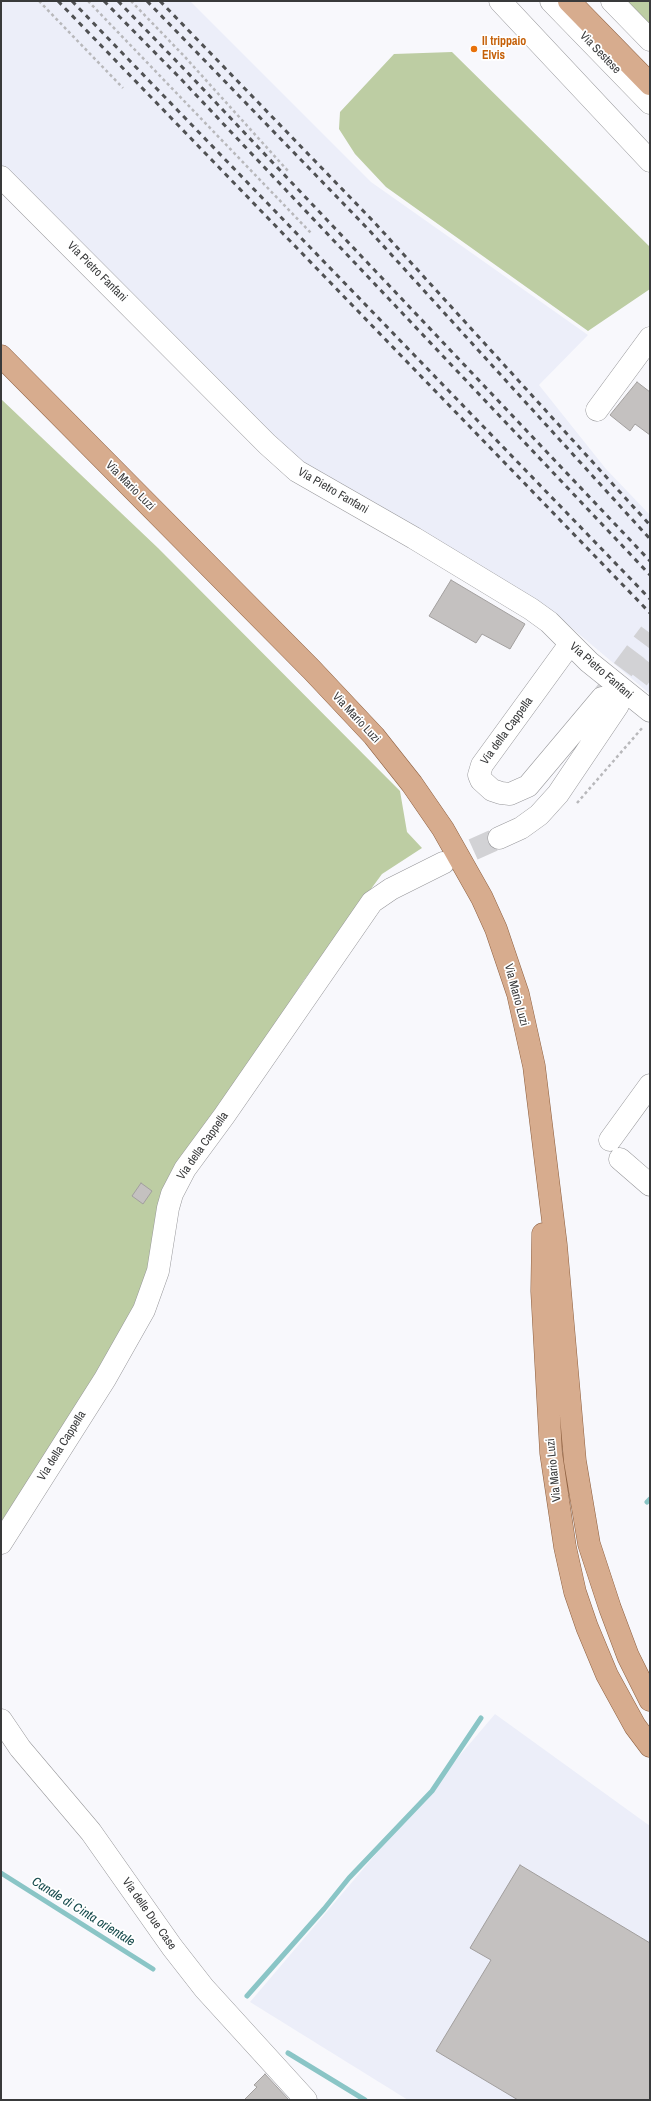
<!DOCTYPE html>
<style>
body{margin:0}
#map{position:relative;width:651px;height:2101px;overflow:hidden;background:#f8f8fc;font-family:"Archivo Narrow",sans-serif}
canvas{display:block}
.frame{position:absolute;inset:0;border:2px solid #393a3b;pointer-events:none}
</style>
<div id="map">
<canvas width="651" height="2101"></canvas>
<div class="frame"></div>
</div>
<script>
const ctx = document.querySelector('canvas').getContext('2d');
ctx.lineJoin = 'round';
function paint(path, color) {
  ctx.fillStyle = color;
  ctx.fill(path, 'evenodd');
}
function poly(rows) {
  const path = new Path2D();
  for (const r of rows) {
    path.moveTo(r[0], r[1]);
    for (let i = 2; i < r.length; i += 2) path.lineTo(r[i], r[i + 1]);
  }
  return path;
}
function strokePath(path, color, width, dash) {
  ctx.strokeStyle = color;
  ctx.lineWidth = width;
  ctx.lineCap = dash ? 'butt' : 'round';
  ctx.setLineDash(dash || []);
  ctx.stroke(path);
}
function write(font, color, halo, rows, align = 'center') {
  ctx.font = font + ' "Archivo Narrow",sans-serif';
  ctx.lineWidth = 3.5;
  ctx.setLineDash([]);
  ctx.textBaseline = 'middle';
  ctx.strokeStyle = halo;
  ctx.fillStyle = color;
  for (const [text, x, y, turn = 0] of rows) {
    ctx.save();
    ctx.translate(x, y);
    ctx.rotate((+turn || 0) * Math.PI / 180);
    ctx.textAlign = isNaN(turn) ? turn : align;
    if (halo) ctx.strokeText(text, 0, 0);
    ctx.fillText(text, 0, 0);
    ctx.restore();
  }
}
paint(poly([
 [1,1,190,1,371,182,588,335,539,385,606,469,650,515,650,694,554,613,295,461,1,166],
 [495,1714,650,1826,650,2100,408,2100,250,2002]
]), '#eceef9');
paint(poly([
 [627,1,650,1,650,25],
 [452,52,650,247,650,289,588,331,386,187,355,154,339,129,340,112,394,54],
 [1,399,158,548,400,791,407,832,422,848,382,874,304,980,186,1162,137,1312,1,1522]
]), '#bdcda3');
strokePath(poly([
 [647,1502,650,1499],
 [1,1873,153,1969],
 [247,1996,324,1909,349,1878,432,1791,481,1718],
 [288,2053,365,2100]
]), '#8ac5c6', 5);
const building = poly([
 [637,382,650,392,650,435,635,424,630,431,610,415,637,382],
 [451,580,525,624,510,649,482,634,476,643,429,616,451,580],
 [141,1183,152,1191,143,1204,132,1196,141,1183],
 [520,1865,650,1943,650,2100,518,2100,436,2051,491,1960,470,1948,520,1865],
 [265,2074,289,2100,244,2100,257,2087,254,2085,265,2074]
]);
paint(building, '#c4c1c0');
strokePath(building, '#a29f9e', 1);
strokePath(poly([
 [603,696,650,633],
 [618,705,650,663],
 [443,863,499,838]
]), '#d2d2d5', 22, [22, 11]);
const minor = poly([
 [500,1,650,161],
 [551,1,650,103],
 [612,1,650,40],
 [1,177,267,444,297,471,414,538,531,609,549,622,589,662,650,711],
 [597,410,650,338],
 [570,644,482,765,479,775,481,780,492,790,501,793,510,794,528,786,602,698],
 [499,838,521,828,539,815,558,794,618,705],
 [610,1140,650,1085],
 [620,1159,650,1185],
 [1,1543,105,1379,144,1310,158,1271,168,1208,172,1194,185,1169,224,1116,372,902,391,889,443,863],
 [1,1720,20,1748,91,1832,172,1947,204,1988,306,2100]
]);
const major = poly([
 [569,1,650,84],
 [1,356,312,670,374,736,412,784,443,829,482,898,496,929,518,994,534,1066,556,1245,575,1461,589,1544,610,1608,628,1656,650,1700],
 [543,1234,542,1291,551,1453,565,1547,575,1592,587,1627,607,1675,635,1726,650,1746]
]);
strokePath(minor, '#97979a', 23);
strokePath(major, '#8e6040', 23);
strokePath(poly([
 [39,1,123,88],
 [88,1,311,233],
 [131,1,185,57,288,171],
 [577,803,643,727]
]), '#b8b8bb', 2.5, [3, 3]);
strokePath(minor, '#fff', 22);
strokePath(major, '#d7ac8e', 22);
strokePath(poly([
 [58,1,650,613],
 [72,1,650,599],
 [104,1,180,78,650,575],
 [118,1,186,71,650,561],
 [147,1,368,229,650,539],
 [160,1,374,222,650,525]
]), '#505153', 3, [5, 5]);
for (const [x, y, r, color] of [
 [474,49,4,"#e8710a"]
]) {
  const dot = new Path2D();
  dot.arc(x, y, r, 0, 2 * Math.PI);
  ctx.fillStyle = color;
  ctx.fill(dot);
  strokePath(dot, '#fff', 1.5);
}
write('bold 12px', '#c56008', '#fff', [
 ["Il trippaio",482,42],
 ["Elvis",482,56]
], 'left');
write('12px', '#393a3b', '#fff', [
 ["Via Sestese",600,53,46],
 ["Via Pietro Fanfani",97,272,45],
 ["Via Mario Luzi",130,486,45],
 ["Via Pietro Fanfani",333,491,30],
 ["Via Pietro Fanfani",601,671,41],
 ["Via Mario Luzi",356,718,47],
 ["Via della Cappella",507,731,-54],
 ["Via Mario Luzi",516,995,75],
 ["Via della Cappella",203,1146,-55],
 ["Via della Cappella",62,1446,-58],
 ["Via Mario Luzi",554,1470,-96],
 ["Via delle Due Case",149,1914,55]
]);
write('italic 13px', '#14494b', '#fff', [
 ["Canale di Cinta orientale",83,1912,32]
]);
</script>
